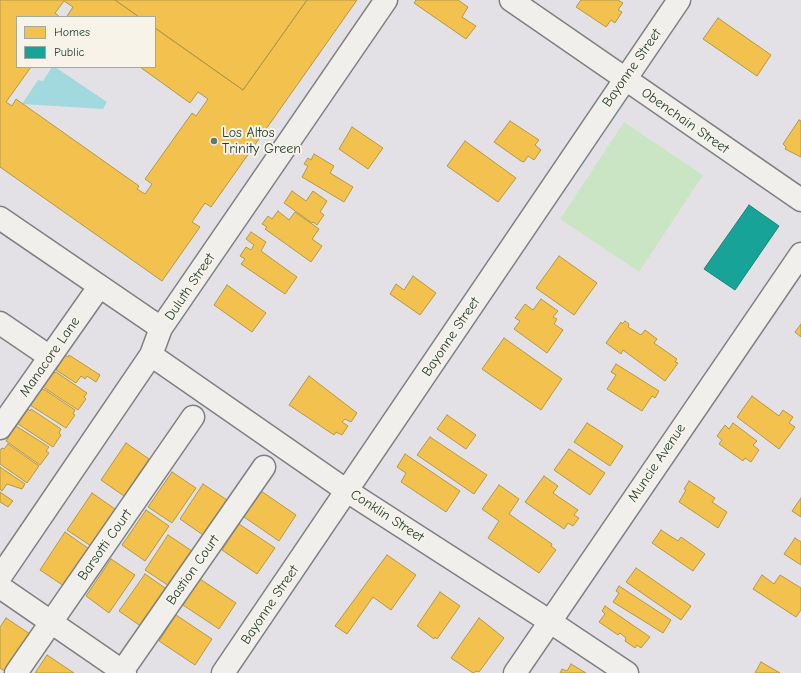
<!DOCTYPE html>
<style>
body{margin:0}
#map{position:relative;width:801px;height:673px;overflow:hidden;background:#e4e1e6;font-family:"Comic Neue",sans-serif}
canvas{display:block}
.legend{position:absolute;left:16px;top:16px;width:140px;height:52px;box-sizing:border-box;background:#f7f3e8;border:1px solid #a1aaa0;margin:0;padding:5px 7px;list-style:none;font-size:12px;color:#1f3d34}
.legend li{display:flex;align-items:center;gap:8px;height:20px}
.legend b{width:20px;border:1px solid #a1aaa0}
</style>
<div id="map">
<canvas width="801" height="673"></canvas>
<ul class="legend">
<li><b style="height:11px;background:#f2c14e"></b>Homes</li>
<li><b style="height:11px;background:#17a398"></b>Public</li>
</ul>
</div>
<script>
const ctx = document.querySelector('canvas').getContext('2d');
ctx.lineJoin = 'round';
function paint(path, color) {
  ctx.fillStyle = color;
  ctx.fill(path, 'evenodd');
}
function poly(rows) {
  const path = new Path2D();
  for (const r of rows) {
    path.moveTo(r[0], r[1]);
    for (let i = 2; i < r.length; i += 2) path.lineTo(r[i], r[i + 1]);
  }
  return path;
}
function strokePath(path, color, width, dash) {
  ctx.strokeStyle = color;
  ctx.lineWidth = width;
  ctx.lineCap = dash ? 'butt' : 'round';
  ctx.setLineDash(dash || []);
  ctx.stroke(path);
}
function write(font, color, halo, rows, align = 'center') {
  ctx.font = font + ' "Comic Neue",sans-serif';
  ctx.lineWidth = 4;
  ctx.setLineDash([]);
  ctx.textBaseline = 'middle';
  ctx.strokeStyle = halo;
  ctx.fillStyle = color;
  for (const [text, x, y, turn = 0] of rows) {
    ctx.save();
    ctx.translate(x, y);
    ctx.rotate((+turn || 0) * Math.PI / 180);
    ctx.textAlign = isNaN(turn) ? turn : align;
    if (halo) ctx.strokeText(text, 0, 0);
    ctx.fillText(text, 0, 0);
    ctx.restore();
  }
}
paint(poly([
 [624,122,703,175,639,272,560,219]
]), '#cae5c4');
paint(poly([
 [52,67,55,67,107,102,103,109,22,104,38,80,43,81]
]), '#a2d9df');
const homes = poly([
 [0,0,115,0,139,17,68,17,67,16,73,7,64,1,55,13,60,17,17,17,17,67,31,67,6,102,12,106,16,99,139,186,137,189,145,194,152,184,145,179,192,113,196,116,208,99,198,92,190,103,140,67,155,67,155,28,243,90,307,0,357,0,211,207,205,203,192,222,200,227,162,281,0,167,0,0],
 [115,0,307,0,243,90,155,28,155,17,139,17,115,0],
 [416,0,458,0,468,7,462,17,476,26,466,39,414,3,416,0],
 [581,0,618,0,623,3,618,10,622,12,615,23,611,20,606,27,576,7,581,0],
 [718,18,771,55,757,76,703,39,718,18],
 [799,120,801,121,801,157,785,149,786,147,783,144,799,120],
 [510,121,539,140,535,145,541,150,534,160,528,156,524,162,521,161,494,142,510,121],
 [352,127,383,148,368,169,339,149,352,127],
 [465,141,516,178,498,202,447,166,465,141],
 [314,154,334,166,330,173,353,187,344,202,302,177,308,166,304,164,308,158,311,160,314,154],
 [292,191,306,201,313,191,327,201,320,212,324,215,317,225,313,222,312,223,284,203,292,191],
 [278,211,289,220,295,212,319,229,312,239,322,246,311,262,265,229,267,227,262,224,268,216,272,219,278,211],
 [251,232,266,242,261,251,297,277,285,294,241,264,245,259,240,256,246,247,251,250,254,245,246,239,251,232],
 [559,256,597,283,574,315,536,288,559,256],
 [413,276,436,293,420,315,390,294,396,284,404,290,413,276],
 [227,285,266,313,252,332,214,305,227,285],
 [541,299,558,311,553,317,557,319,554,324,563,330,547,353,514,329,520,321,515,318,525,304,533,310,541,299],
 [625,321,629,324,628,327,641,335,645,330,657,339,654,343,677,359,675,362,678,363,665,381,623,350,621,354,606,343,621,322,622,324,625,321],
 [801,324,801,337,795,332,801,324],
 [504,338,562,379,541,410,482,369,504,338],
 [65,355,68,357,69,355,100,375,96,382,87,376,85,379,81,376,76,383,56,370,65,355],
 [616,364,659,391,655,398,652,396,642,411,607,389,616,375,611,372,616,364],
 [53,372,55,373,56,372,87,393,84,397,86,399,78,410,43,387,53,372],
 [309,376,357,413,351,422,345,419,342,422,348,426,342,435,336,432,334,435,289,405,309,376],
 [40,389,45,390,75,410,73,414,75,415,66,428,30,405,40,389],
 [752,396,779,416,783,410,793,417,789,423,795,427,779,449,737,417,752,396],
 [28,409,30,411,31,409,61,429,59,433,61,435,53,447,18,424,28,409],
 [447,415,476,435,466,449,437,429,447,415],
 [587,423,623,446,610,466,574,442,587,423],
 [733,423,757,441,753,445,759,450,751,462,745,458,743,461,719,444,722,440,717,436,725,425,729,429,733,423],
 [16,426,49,447,46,451,49,453,40,465,6,441,16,426],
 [430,437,487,475,474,494,417,455,430,437],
 [126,443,149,459,124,496,101,480,126,443],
 [8,444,39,466,27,483,0,464,0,450,2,448,4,449,8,444],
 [569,449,605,473,590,495,554,470,569,449],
 [405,454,460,491,446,512,401,482,406,473,397,467,405,454],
 [0,467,25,484,22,489,7,484,2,491,0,489,0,467],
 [172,472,196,488,172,523,148,507,172,472],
 [544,476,558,486,553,493,578,510,574,515,579,518,573,526,568,523,564,529,525,502,544,476],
 [689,481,715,498,712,502,727,512,718,528,679,502,686,490,684,489,689,481],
 [203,484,227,500,203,535,180,519,203,484],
 [499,485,519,499,509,514,552,544,551,546,556,550,539,573,488,538,499,521,482,509,499,485],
 [261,491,296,515,279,541,244,517,261,491],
 [0,492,13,501,8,507,0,502,0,492],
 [92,493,115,509,91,546,67,530,92,493],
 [801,498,801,517,792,511,801,498],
 [146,510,169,526,145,561,122,545,146,510],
 [239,524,275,548,257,574,222,550,239,524],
 [661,530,678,541,681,537,705,554,693,571,652,543,661,530],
 [65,532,89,549,64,586,40,570,65,532],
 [168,535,192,551,169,586,145,570,168,535],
 [795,538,801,542,801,565,784,554,795,538],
 [387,555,416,575,391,610,373,597,347,634,335,626,387,555],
 [111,559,135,575,109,613,86,596,111,559],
 [636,568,691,606,681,620,626,582,636,568],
 [145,574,168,590,142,627,119,611,145,574],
 [762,575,774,584,780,575,801,588,801,610,796,617,753,589,762,575],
 [200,579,236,603,219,629,183,605,200,579],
 [619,586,671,620,663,633,613,602,619,593,616,591,619,586],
 [440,592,460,606,437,639,435,637,434,639,417,626,440,592],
 [605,606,650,637,641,648,637,645,635,648,625,641,626,638,620,633,618,635,599,622,605,614,602,611,605,606],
 [176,615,212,639,195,665,159,641,176,615],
 [6,618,30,634,6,672,0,668,0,627,6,618],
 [479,618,504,638,479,672,477,671,473,673,451,658,479,618],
 [47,655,74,673,35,673,47,655],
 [761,662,780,673,755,673,761,662],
 [571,664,586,673,560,673,562,669,567,671,571,664]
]);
paint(homes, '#f2c14e');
strokePath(homes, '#b39946', 1);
const public = poly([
 [749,205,779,226,735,290,704,269,749,205]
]);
paint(public, '#17a398');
strokePath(public, '#19847a', 1);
const minor = poly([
 [511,0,801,200],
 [0,218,161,328],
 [0,323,50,357],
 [151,355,347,491,549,621,627,673],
 [0,428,99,287],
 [0,577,151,355,161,328,386,0],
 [0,587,125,673],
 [16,673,193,417],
 [121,673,264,467],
 [223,673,679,0],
 [515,673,801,254]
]);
strokePath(minor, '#7d8182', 25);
strokePath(minor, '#f0efec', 22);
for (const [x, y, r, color] of [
 [214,141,4,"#647672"]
]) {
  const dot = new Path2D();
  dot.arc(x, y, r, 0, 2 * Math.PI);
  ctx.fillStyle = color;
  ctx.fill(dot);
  strokePath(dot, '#f7f3e8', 1.5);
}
write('14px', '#1f3d34', '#f7f3e8', [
 ["Bayonne Street",632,68,-55],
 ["Obenchain Street",685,121,35],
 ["Duluth Street",190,287,-56],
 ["Bayonne Street",451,337,-56],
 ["Manacore Lane",50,357,-55],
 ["Muncie Avenue",657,463,-56],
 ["Conklin Street",387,516,33],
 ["Barsotti Court",105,545,-55],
 ["Bastion Court",193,570,-55],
 ["Bayonne Street",270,605,-56]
]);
write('14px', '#1f3d34', '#f7f3e8', [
 ["Los Altos",222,133],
 ["Trinity Green",222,149]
], 'left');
</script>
